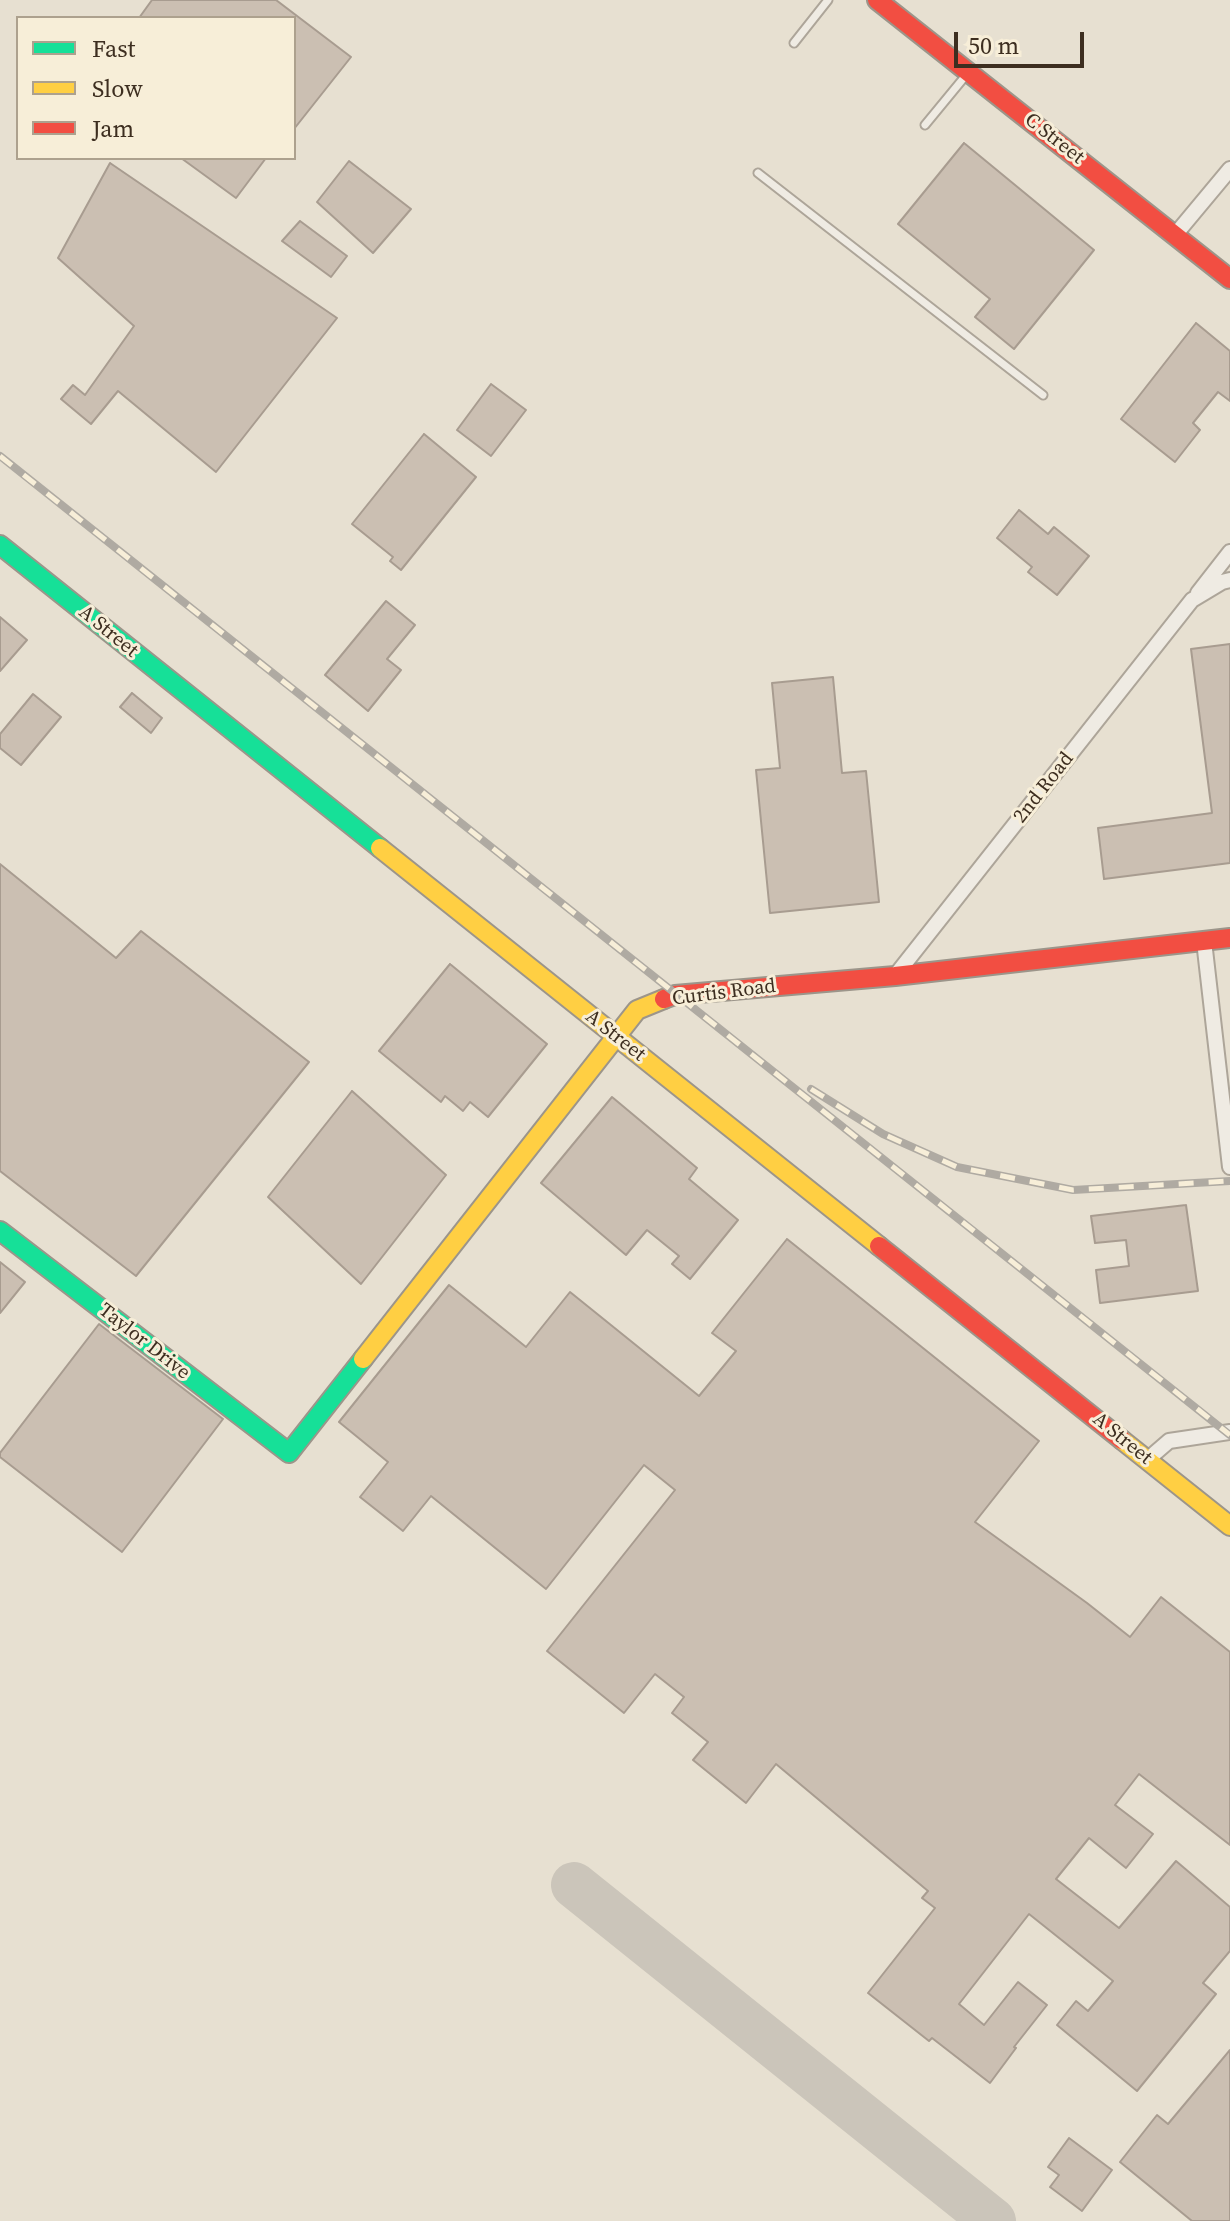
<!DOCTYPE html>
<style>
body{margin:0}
#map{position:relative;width:1230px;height:2221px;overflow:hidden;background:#e7e0d1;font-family:"Source Serif 4",serif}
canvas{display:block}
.legend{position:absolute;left:16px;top:16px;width:280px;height:144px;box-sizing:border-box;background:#f7eed8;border:2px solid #ada18e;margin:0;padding:10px 14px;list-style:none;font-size:24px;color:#3d2e20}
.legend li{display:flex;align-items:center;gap:16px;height:40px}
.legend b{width:40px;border:2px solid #ada18e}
.scale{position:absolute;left:954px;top:32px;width:130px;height:36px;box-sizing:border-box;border:4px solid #3d2e20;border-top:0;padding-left:10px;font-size:24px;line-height:28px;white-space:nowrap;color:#3d2e20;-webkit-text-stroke:6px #f7eed8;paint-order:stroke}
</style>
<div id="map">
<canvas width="1230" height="2221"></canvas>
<ul class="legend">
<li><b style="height:10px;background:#16e098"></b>Fast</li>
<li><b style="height:10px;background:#ffcf43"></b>Slow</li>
<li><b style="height:10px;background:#f24e42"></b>Jam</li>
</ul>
<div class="scale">50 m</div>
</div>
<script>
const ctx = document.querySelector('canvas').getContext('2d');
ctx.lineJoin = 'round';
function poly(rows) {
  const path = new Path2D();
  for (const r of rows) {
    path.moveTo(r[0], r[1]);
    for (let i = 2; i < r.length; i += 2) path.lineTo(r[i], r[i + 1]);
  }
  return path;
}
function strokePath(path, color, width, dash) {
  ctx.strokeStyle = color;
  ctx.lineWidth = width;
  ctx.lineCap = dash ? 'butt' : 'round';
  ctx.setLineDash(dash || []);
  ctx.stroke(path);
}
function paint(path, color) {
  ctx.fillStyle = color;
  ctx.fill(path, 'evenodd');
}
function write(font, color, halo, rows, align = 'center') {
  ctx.font = font + ' "Source Serif 4",serif';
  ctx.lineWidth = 6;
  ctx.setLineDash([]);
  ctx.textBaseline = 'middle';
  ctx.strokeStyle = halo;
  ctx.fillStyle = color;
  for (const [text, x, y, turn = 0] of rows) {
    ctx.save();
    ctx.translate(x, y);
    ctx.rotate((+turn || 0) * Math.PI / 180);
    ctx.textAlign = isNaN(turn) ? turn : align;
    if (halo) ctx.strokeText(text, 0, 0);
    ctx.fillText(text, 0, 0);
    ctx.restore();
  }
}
strokePath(poly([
 [574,1885,993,2221]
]), '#cbc5ba', 46);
const building = poly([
 [152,0,276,0,351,57,294,129,294,18,139,18,152,0],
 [964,143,1094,250,1014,349,975,317,990,299,898,224,964,143],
 [181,158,266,158,236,198,181,158],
 [349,161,411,209,373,253,317,202,349,161],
 [110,163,337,318,216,472,118,391,91,424,61,399,73,385,85,395,134,326,58,258,110,163],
 [300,221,347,256,331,277,282,241,300,221],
 [1196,323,1230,351,1230,401,1218,392,1193,423,1200,430,1175,462,1121,419,1196,323],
 [491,384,526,410,491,456,457,430,491,384],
 [424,434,476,477,401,570,390,561,393,557,352,524,424,434],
 [1019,510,1048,534,1054,527,1089,556,1057,595,1028,572,1032,567,997,538,1019,510],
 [386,601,415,625,387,659,401,670,368,711,325,675,386,601],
 [0,617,27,640,0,671,0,617],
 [1230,644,1230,863,1104,879,1098,828,1212,813,1191,649,1230,644],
 [833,677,842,773,866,771,879,902,770,913,756,770,780,768,772,683,833,677],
 [132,693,162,718,151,733,120,707,132,693],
 [33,694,61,717,21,765,0,748,0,734,33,694],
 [0,864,116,958,141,931,309,1062,136,1276,0,1171,0,864],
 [450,964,547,1044,488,1117,470,1102,463,1111,445,1096,441,1102,379,1051,450,964],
 [352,1091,446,1175,361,1284,268,1197,352,1091],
 [612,1097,697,1168,689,1179,738,1220,690,1279,672,1264,679,1256,647,1230,626,1255,541,1183,612,1097],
 [1186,1205,1198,1291,1100,1303,1096,1270,1129,1266,1126,1240,1095,1243,1091,1216,1186,1205],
 [787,1239,1039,1441,975,1522,1087,1603,1130,1637,1161,1597,1230,1652,1230,1845,1139,1774,1115,1805,1153,1834,1126,1868,1089,1838,1056,1879,1119,1928,1176,1861,1230,1907,1230,1951,1203,1983,1216,1994,1137,2091,1057,2025,1076,2001,1088,2011,1113,1981,1029,1914,959,2004,984,2025,1018,1982,1047,2005,1014,2047,1016,2048,990,2083,932,2038,929,2041,868,1993,935,1908,922,1898,928,1891,776,1764,746,1803,693,1760,708,1742,672,1713,684,1697,655,1674,624,1713,547,1651,675,1490,644,1465,546,1589,431,1496,403,1531,360,1497,388,1462,339,1422,449,1285,526,1347,570,1292,699,1396,736,1351,712,1333,787,1239],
 [0,1262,25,1282,0,1313,0,1262],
 [99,1324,223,1419,122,1552,0,1457,0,1453,99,1324],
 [1230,2050,1230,2221,1192,2221,1120,2162,1157,2115,1168,2124,1230,2050],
 [1069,2138,1112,2170,1082,2211,1050,2187,1059,2175,1048,2167,1069,2138]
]);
paint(building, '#cbbfb2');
strokePath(building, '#a89c90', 2);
const lane = poly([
 [794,43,828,0],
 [925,125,967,74],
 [758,173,1043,395]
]);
const street = poly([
 [1175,235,1230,169],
 [1198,593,1230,552],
 [1204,941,1230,1167],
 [895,976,1192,600,1222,582,1230,580],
 [1147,1460,1169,1441,1230,1432]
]);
const fast = poly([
 [0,545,380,848],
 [0,1231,289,1453,363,1359]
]);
const slow = poly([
 [380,848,879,1246],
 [363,1359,637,1010,664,999],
 [1122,1440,1230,1526]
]);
const jam = poly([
 [877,0,1230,279],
 [664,999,675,995,895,976,1230,938],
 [879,1246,1122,1440]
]);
strokePath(lane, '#ada599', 11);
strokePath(street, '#ada599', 18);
strokePath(fast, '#9c958a', 22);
strokePath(slow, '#9c958a', 22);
strokePath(jam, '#9c958a', 22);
strokePath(lane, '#efebe3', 7);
strokePath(street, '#efebe3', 14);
strokePath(fast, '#16e098', 18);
strokePath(slow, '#ffcf43', 18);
strokePath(jam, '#f24e42', 18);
const rail = poly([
 [0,456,1230,1435],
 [811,1089,883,1134,957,1167,1073,1190,1230,1181]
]);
strokePath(rail, '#afaaa2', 8);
strokePath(rail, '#f7eed8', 5, [15]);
write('20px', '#3d2e20', '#f7eed8', [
 ["C Street",1054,139,38],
 ["A Street",108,632,39],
 ["2nd Road",1044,788,-52],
 ["Curtis Road",724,993,-7],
 ["A Street",615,1036,38],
 ["Taylor Drive",144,1342,38],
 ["A Street",1122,1439,39]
]);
</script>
